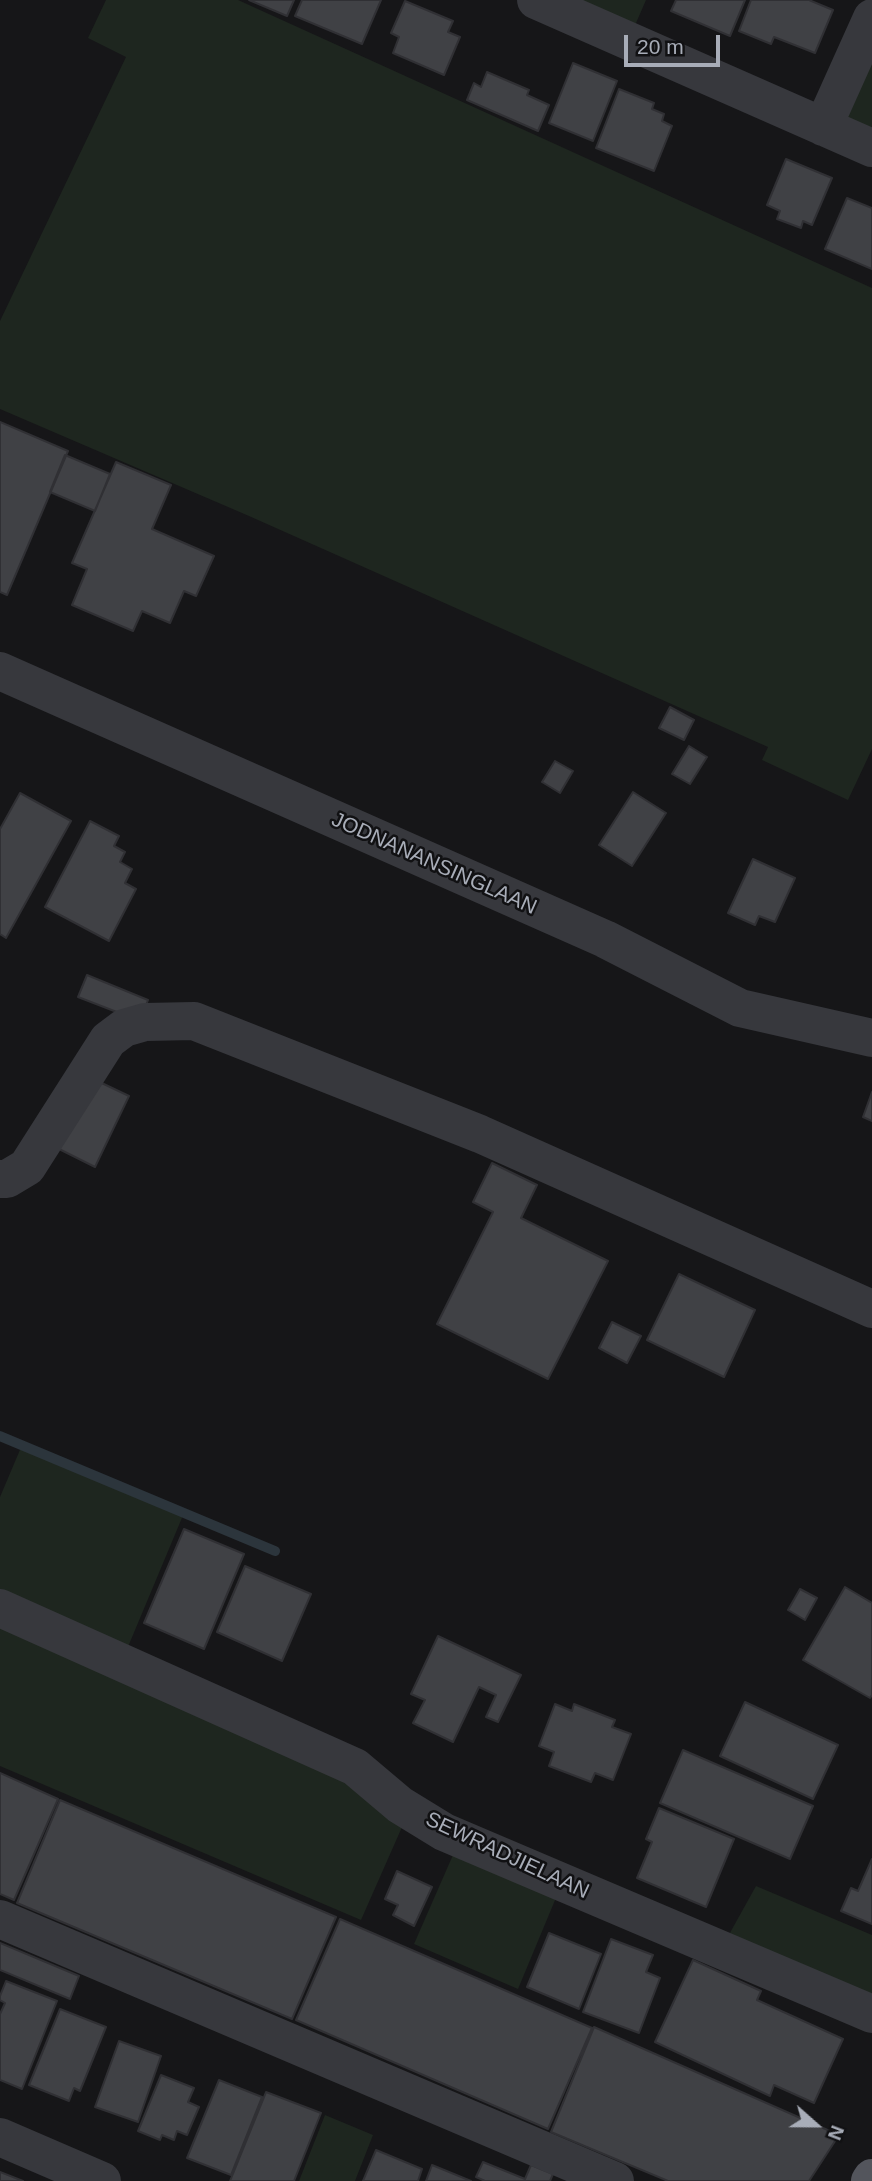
<!DOCTYPE html>
<style>
body{margin:0}
#map{position:relative;width:872px;height:2181px;overflow:hidden;background:#161618;font-family:Arial,sans-serif}
canvas{display:block}
.north{position:absolute;left:781px;top:2090px;width:70px;height:70px;-webkit-text-stroke:5px #111113;paint-order:stroke;rotate:111deg;font-size:19px;font-weight:700;line-height:28px;text-align:center;color:#a8adb8}
.north::after{content:'';display:block;margin:auto;width:24px;height:32px;background:#a8adb8;clip-path:polygon(50% 0,100% 100%,50% 72%,0 100%)}
.scale{position:absolute;left:624px;top:35px;width:96px;height:32px;box-sizing:border-box;border:4px solid #a8adb8;border-top:0;padding-left:9px;font-size:21px;line-height:24px;white-space:nowrap;color:#a8adb8;-webkit-text-stroke:5px #111113;paint-order:stroke}
</style>
<div id="map">
<canvas width="872" height="2181"></canvas>
<div class="north">N</div>
<div class="scale">20 m</div>
</div>
<script>
const ctx = document.querySelector('canvas').getContext('2d');
ctx.lineJoin = 'round';
function paint(path, color) {
  ctx.fillStyle = color;
  ctx.fill(path, 'evenodd');
}
function poly(rows) {
  const path = new Path2D();
  for (const r of rows) {
    path.moveTo(r[0], r[1]);
    for (let i = 2; i < r.length; i += 2) path.lineTo(r[i], r[i + 1]);
  }
  return path;
}
function strokePath(path, color, width, dash) {
  ctx.strokeStyle = color;
  ctx.lineWidth = width;
  ctx.lineCap = dash ? 'butt' : 'round';
  ctx.setLineDash(dash || []);
  ctx.stroke(path);
}
function write(font, color, halo, rows, align = 'center') {
  ctx.font = font + ' Arial,sans-serif';
  ctx.lineWidth = 5;
  ctx.setLineDash([]);
  ctx.textBaseline = 'middle';
  ctx.strokeStyle = halo;
  ctx.fillStyle = color;
  for (const [text, x, y, turn = 0] of rows) {
    ctx.save();
    ctx.translate(x, y);
    ctx.rotate((+turn || 0) * Math.PI / 180);
    ctx.textAlign = isNaN(turn) ? turn : align;
    if (halo) ctx.strokeText(text, 0, 0);
    ctx.fillText(text, 0, 0);
    ctx.restore();
  }
}
paint(poly([
 [106,0,238,0,872,288,872,749,848,800,762,760,768,747,249,516,0,409,0,321,126,57,88,38],
 [565,0,646,0,633,30],
 [872,39,872,132,850,122,844,113],
 [22,1445,184,1513,125,1654,0,1599,0,1497],
 [0,1622,351,1773,406,1818,361,1920,0,1766],
 [456,1848,558,1893,518,1989,414,1944],
 [756,1886,872,1935,872,2005,726,1940],
 [325,2115,373,2135,355,2181,299,2181]
]), '#1e261f');
strokePath(poly([
 [0,1436,275,1551]
]), '#2c353c', 10);
const building = poly([
 [249,0,294,0,287,16,249,0],
 [302,0,381,0,362,44,295,16,302,0],
 [676,0,745,0,730,36,671,11,676,0],
 [751,0,809,0,833,10,815,53,774,37,771,44,739,31,751,0],
 [405,1,453,21,448,32,460,37,444,75,393,53,399,37,391,33,405,1],
 [573,63,617,81,593,141,549,123,573,63],
 [487,72,529,90,527,95,549,105,538,131,467,100,474,83,481,87,487,72],
 [619,89,654,103,652,109,664,114,662,121,672,126,654,171,596,148,619,89],
 [786,159,832,178,812,225,803,221,801,228,777,219,780,211,767,205,786,159],
 [847,198,872,208,872,269,825,249,847,198],
 [0,422,68,451,7,595,0,592,0,422],
 [65,455,110,474,95,511,50,492,65,455],
 [116,462,171,485,152,529,214,556,196,596,184,591,170,623,142,611,133,631,72,605,87,569,72,563,116,462],
 [670,707,694,720,684,740,659,728,670,707],
 [689,746,707,757,690,784,672,774,689,746],
 [555,761,573,771,560,793,542,782,555,761],
 [633,792,666,813,632,866,599,845,633,792],
 [20,793,71,821,6,938,0,934,0,829,20,793],
 [90,821,119,836,114,846,125,852,120,862,132,869,125,883,136,889,109,941,45,907,90,821],
 [753,859,795,878,775,922,759,916,755,925,728,913,753,859],
 [87,975,148,1000,140,1021,78,997,87,975],
 [87,1076,129,1096,95,1167,53,1146,87,1076],
 [872,1092,872,1121,863,1117,872,1092],
 [492,1163,537,1185,521,1218,608,1261,548,1379,437,1324,493,1212,473,1202,492,1163],
 [679,1274,755,1310,724,1377,647,1340,679,1274],
 [612,1322,641,1336,627,1363,599,1348,612,1322],
 [184,1529,244,1554,204,1649,144,1623,184,1529],
 [245,1566,311,1594,282,1661,217,1632,245,1566],
 [845,1587,872,1603,872,1695,870,1698,803,1660,845,1587],
 [800,1589,817,1598,805,1620,788,1610,800,1589],
 [438,1636,521,1675,498,1722,486,1717,496,1695,479,1687,453,1742,413,1723,425,1700,411,1694,438,1636],
 [745,1702,838,1745,813,1799,720,1756,745,1702],
 [555,1704,572,1711,574,1704,615,1720,612,1727,631,1734,613,1780,595,1773,591,1782,549,1766,554,1752,539,1746,555,1704],
 [683,1750,813,1806,790,1859,660,1803,683,1750],
 [0,1773,58,1799,14,1900,0,1894,0,1773],
 [60,1800,336,1917,292,2019,17,1903,60,1800],
 [659,1808,734,1839,706,1907,637,1878,652,1842,646,1839,659,1808],
 [872,1859,872,1924,841,1911,851,1888,858,1891,872,1859],
 [397,1871,432,1887,414,1926,393,1915,398,1905,385,1899,397,1871],
 [340,1919,592,2028,548,2129,296,2020,340,1919],
 [549,1933,601,1954,579,2009,527,1987,549,1933],
 [611,1939,653,1955,646,1972,660,1978,639,2033,583,2012,611,1939],
 [0,1943,79,1976,70,1999,0,1970,0,1943],
 [693,1960,761,1991,757,2000,843,2039,814,2103,774,2085,770,2096,655,2042,693,1960],
 [6,1981,57,2001,22,2089,0,2080,0,2014,5,2003,0,2000,0,1996,6,1981],
 [60,2009,106,2027,80,2091,74,2088,69,2101,29,2085,60,2009],
 [594,2027,839,2135,809,2181,668,2181,551,2132,594,2027],
 [119,2041,161,2056,138,2122,95,2107,119,2041],
 [161,2075,194,2088,188,2102,199,2107,187,2135,177,2131,174,2140,162,2135,160,2140,138,2131,161,2075],
 [219,2080,262,2097,231,2175,187,2158,219,2080],
 [266,2092,321,2113,294,2181,230,2181,266,2092],
 [376,2150,422,2169,418,2181,363,2181,376,2150],
 [483,2162,525,2179,531,2165,553,2174,550,2181,485,2181,476,2177,483,2162],
 [432,2165,471,2181,426,2181,432,2165],
 [0,2172,23,2181,0,2181,0,2172]
]);
paint(building, '#404145');
strokePath(building, '#303034', 2);
strokePath(poly([
 [536,0,872,148],
 [823,127,872,18],
 [0,671,605,939,740,1008,872,1038],
 [0,1179,7,1179,27,1167,108,1040,124,1028,145,1022,194,1021,480,1134,872,1309],
 [0,1608,355,1767,400,1805,444,1832,872,2014],
 [0,1919,615,2181],
 [0,2137,102,2181]
]), '#37383d', 38);
strokePath(poly([
 [870,2181,872,2178]
]), '#53555c', 38);
write('21px', '#a8adb8', '#111113', [
 ["JODNANANSINGLAAN",434,864,24],
 ["SEWRADJIELAAN",507,1856,25]
]);
</script>
